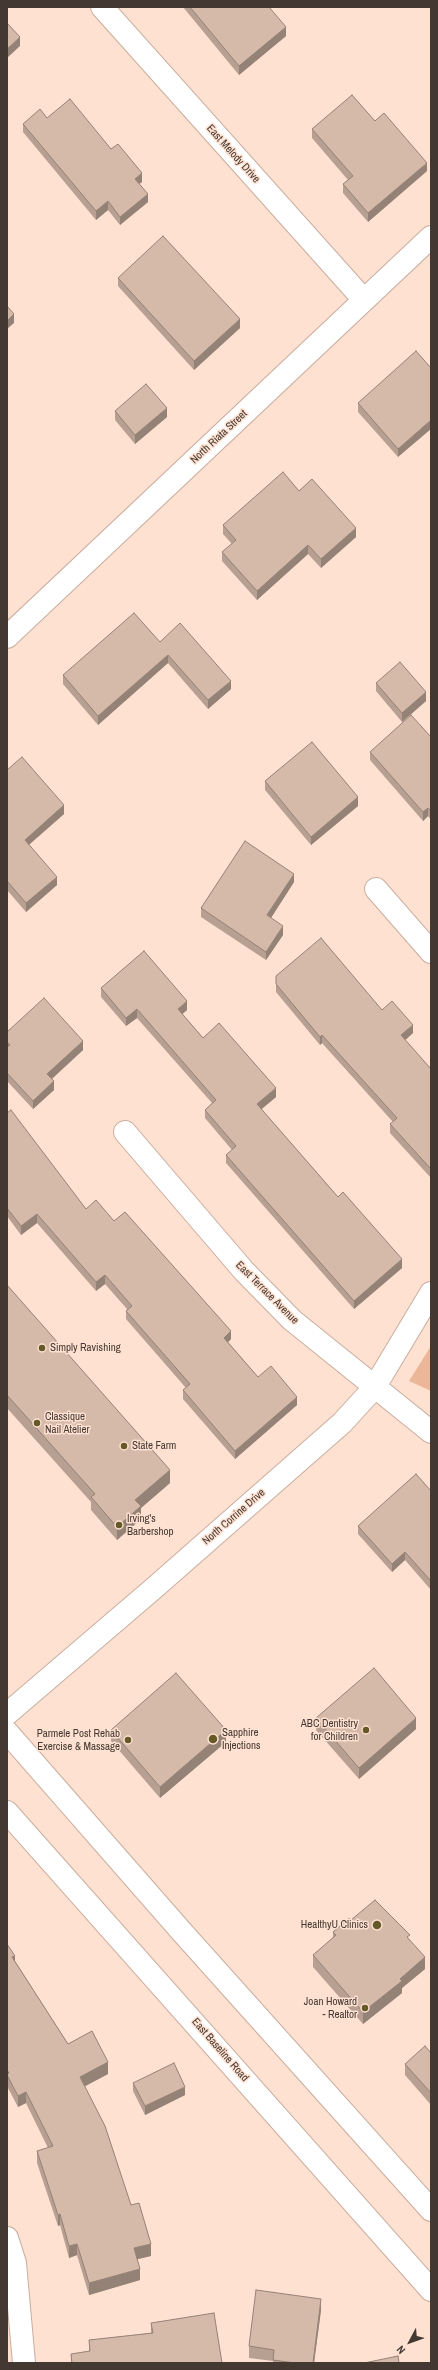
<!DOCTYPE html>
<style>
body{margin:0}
#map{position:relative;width:438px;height:2370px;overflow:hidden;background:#fee1d1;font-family:"Archivo Narrow",sans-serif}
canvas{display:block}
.frame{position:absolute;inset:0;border:8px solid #443932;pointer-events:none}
.north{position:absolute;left:390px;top:2322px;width:40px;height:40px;-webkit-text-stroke:3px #fee1d1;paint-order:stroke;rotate:229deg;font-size:11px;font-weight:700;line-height:16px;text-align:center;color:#443932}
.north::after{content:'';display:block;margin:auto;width:14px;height:18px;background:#443932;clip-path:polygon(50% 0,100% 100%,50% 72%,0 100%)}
</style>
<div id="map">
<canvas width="438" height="2370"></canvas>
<div class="frame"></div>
<div class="north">N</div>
</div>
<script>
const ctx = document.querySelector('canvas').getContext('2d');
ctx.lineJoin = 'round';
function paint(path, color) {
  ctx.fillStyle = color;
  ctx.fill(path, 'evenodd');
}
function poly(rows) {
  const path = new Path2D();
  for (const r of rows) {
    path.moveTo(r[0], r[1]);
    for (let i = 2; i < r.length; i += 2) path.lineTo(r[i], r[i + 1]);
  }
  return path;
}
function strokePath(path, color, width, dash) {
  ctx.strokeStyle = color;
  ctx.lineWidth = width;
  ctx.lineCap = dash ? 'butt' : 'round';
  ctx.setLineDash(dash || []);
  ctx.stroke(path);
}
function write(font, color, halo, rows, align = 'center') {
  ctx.font = font + ' "Archivo Narrow",sans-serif';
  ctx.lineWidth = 3;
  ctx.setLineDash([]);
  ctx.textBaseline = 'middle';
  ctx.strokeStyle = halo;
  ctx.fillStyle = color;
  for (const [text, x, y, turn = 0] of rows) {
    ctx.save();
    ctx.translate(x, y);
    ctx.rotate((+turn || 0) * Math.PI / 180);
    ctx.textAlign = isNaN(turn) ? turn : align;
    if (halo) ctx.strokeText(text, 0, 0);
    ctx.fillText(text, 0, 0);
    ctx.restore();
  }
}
paint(poly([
 [431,1346,431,1391,409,1381]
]), '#ecb799');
const minor = poly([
 [102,7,364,300],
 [7,637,431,237],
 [376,889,431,952],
 [125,1132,244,1271,292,1320,431,1432],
 [7,1714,153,1589,342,1423,374,1388,431,1293],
 [7,2238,15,2263,24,2363]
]);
const major = poly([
 [7,1732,182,1932,431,2210],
 [7,1812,431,2290]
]);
strokePath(minor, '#c9ad9e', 24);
strokePath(major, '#c9ad9e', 24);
strokePath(minor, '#fff', 22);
strokePath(major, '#fff', 22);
paint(poly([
 [183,7,269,7,286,36,239,75],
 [47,118,111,149,142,182,139,184,148,202,120,225,108,210,96,220,23,132,23,124],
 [375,121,427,171,368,222,343,193,343,184,348,180,312,138,312,129],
 [118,278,240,328,194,370,118,286],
 [431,368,398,457,358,412,358,403],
 [115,411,167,417,135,444,115,420],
 [299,491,356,537,321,568,308,554,257,600,222,561,222,552,232,544,223,534,223,525],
 [160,642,231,689,208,709,168,663,98,725,63,684,63,675],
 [376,683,426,701,402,722,376,691],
 [431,737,431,820,428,816,423,821,370,760,370,752],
 [7,770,64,814,29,845,57,885,26,912,7,890],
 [265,781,358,806,311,845,265,790],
 [294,882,271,918,283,935,266,960,201,917,201,908],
 [276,976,382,1010,413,1033,405,1040,431,1069,431,1178,390,1133,390,1124,393,1122,322,1043,320,1045,276,992],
 [101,988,187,1010,182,1014,203,1038,276,1097,261,1109,338,1197,402,1268,354,1309,226,1163,226,1155,232,1150,205,1118,205,1110,212,1103,137,1018,126,1026,101,997],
 [7,1032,83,1050,52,1079,54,1090,33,1109,7,1081],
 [7,1113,86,1209,114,1221,231,1339,228,1342,258,1377,297,1405,235,1459,183,1399,183,1390,186,1388,126,1319,126,1311,127,1309,105,1284,96,1291,37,1223,21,1235,7,1216],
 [7,1285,170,1483,141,1508,141,1519,117,1540,91,1510,91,1502,7,1408],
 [431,1491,431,1590,405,1560,392,1572,358,1534,358,1526],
 [316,1718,416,1729,359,1779,316,1730],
 [111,1730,226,1742,160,1798,111,1741],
 [351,1920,410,1940,425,1969,402,1988,402,1993,363,2024,313,1967,313,1955,333,1938,333,1932],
 [7,1944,15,1961,68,2044,108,2074,84,2086,151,2256,137,2259,140,2280,89,2295,77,2255,69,2258,60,2225,58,2226,37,2163,37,2151,48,2148,26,2103,18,2107,7,2086],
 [431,2053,431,2105,405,2075,405,2064],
 [133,2083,185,2095,145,2115,133,2091],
 [321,2310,314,2363,273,2363,273,2361,249,2358,249,2346],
 [151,2323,222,2363,71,2363,71,2354,89,2352,89,2340,151,2333]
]), '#b79f91');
paint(poly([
 [286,27,286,36,239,75,239,66],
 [20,37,20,46,7,58,7,49],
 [427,163,427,171,368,222,368,213],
 [142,173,142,182,135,187,135,179],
 [148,194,148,202,120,225,120,217],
 [108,201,108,210,96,220,96,211],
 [14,314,14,323,7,329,7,321],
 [240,319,240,328,194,370,194,361],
 [167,408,167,417,135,444,135,435],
 [431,420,431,429,398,457,398,449],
 [356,528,356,537,321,568,321,559],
 [308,545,308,554,257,600,257,591],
 [168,655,168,663,98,725,98,716],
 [231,681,231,689,208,709,208,700],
 [426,692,426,701,402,722,402,713],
 [358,797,358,806,311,845,311,837],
 [64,805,64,814,25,848,25,840],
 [428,808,428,816,423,821,423,812],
 [294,874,294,882,267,924,267,915],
 [57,877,57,885,26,912,26,903],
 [283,926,283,935,266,960,266,952],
 [187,1001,187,1010,178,1018,178,1009],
 [137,1009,137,1018,126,1026,126,1018],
 [413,1025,413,1033,401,1044,401,1035],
 [322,1035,322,1043,320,1045,320,1037],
 [83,1041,83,1050,47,1083,47,1074],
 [54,1081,54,1090,33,1109,33,1101],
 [276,1088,276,1097,257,1113,257,1104],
 [37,1214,37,1223,21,1235,21,1226],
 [402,1259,402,1268,354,1309,354,1301],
 [105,1275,105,1284,96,1291,96,1282],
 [231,1331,231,1339,224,1346,224,1338],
 [297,1397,297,1405,235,1459,235,1451],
 [170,1470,170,1483,141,1508,141,1519,117,1540,117,1527,135,1500],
 [405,1552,405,1560,392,1572,392,1564],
 [416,1718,416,1729,359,1779,359,1768],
 [226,1730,226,1742,160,1798,160,1787],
 [15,1956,15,1967,12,1957],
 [425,1957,425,1969,402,1988,402,1993,363,2024,363,2012],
 [108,2062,108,2074,80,2089,80,2077],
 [185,2087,185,2095,145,2115,145,2106],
 [26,2092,26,2103,18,2107,18,2096],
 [60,2214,60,2225,58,2226,58,2215],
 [77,2244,77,2255,69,2258,69,2246],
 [151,2244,151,2256,134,2260,134,2248],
 [140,2269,140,2280,89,2295,89,2283],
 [321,2299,321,2310,314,2363,313,2363]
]), '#958276');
const building = poly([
 [190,7,269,7,286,27,239,66,190,7],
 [7,23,20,37,7,49,7,23],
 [352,95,375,121,384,113,427,163,368,213,343,184,353,176,312,129,352,95],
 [70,99,111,149,118,144,142,173,135,179,148,194,120,217,108,201,96,211,23,124,40,109,47,118,70,99],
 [163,236,240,319,194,361,118,278,163,236],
 [7,306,14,314,7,321,7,306],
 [416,351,431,368,431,420,398,449,358,403,416,351],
 [146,384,167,408,135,435,115,411,146,384],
 [283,472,299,491,312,479,356,528,321,559,308,545,257,591,222,552,236,540,223,525,283,472],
 [134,613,160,642,180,623,231,681,208,700,168,655,98,716,63,675,134,613],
 [400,662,426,692,402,713,376,683,400,662],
 [411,715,431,737,431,811,428,808,423,812,370,752,411,715],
 [312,742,358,797,311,837,265,781,312,742],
 [22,757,64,805,25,840,57,877,26,903,7,881,7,770,22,757],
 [245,841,294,874,267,915,283,926,266,952,201,908,245,841],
 [321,938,382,1010,392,1001,413,1025,401,1035,431,1069,431,1169,390,1124,397,1118,322,1035,320,1037,276,984,276,976,321,938],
 [144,951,187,1001,178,1009,203,1038,219,1023,276,1088,257,1104,338,1197,343,1192,402,1259,354,1301,226,1155,236,1146,205,1110,216,1100,137,1009,126,1018,101,988,144,951],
 [44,998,83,1041,47,1074,54,1081,33,1101,7,1073,7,1047,10,1045,7,1042,7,1032,44,998],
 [11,1110,86,1209,96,1200,114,1221,125,1212,231,1331,224,1338,258,1377,271,1366,297,1397,235,1451,183,1390,190,1384,126,1311,132,1306,105,1275,96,1282,37,1214,21,1226,7,1208,7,1113,11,1110],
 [7,1285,170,1470,135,1500,141,1506,117,1527,91,1497,95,1494,7,1395,7,1285],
 [416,1474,431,1491,431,1581,405,1552,392,1564,358,1526,416,1474],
 [374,1668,416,1718,359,1768,316,1718,374,1668],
 [176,1673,226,1730,160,1787,111,1730,176,1673],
 [375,1900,410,1935,407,1937,425,1957,400,1979,402,1981,363,2012,313,1955,336,1935,333,1932,349,1918,351,1920,375,1900],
 [7,1944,15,1956,12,1957,68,2044,92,2031,108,2062,80,2077,105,2126,131,2205,139,2203,151,2244,134,2248,140,2269,89,2283,77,2244,69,2246,60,2214,58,2215,37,2151,53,2146,26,2092,18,2096,7,2075,9,2073,7,2070,7,1944],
 [425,2046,431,2053,431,2093,405,2064,425,2046],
 [174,2063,185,2087,145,2106,133,2083,174,2063],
 [256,2290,321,2299,313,2363,295,2363,273,2360,274,2350,249,2346,256,2290],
 [214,2313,222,2363,72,2363,71,2354,90,2351,89,2340,153,2333,151,2323,214,2313],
 [398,2356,399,2363,364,2363,398,2356]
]);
paint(building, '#d5b9a9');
strokePath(building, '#958276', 1);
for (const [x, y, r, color] of [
 [42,1348,4,"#655a27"],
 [37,1423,4,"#655a27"],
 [124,1446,4,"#655a27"],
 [119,1525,4,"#655a27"],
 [366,1730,4,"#655a27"],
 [213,1739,5,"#655a27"],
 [128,1740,4,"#655a27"],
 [377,1925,5,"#655a27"],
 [365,2008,4,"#655a27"]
]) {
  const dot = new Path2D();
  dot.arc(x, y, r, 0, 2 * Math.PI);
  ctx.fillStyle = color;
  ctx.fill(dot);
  strokePath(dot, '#fee1d1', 1.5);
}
write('11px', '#443932', '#fee1d1', [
 ["East Melody Drive",233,154,48],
 ["North Riata Street",219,437,-43],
 ["East Terrace Avenue",267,1293,45],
 ["North Corrine Drive",234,1517,-41],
 ["East Baseline Road",220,2050,49]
]);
write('11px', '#443932', '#fee1d1', [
 ["Simply Ravishing",50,1348],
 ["Classique",45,1417],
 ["Nail Atelier",45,1430],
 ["State Farm",132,1446],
 ["Irving's",127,1519],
 ["Barbershop",127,1532],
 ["ABC Dentistry",358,1724,"right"],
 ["for Children",358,1737,"right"],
 ["Sapphire",222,1733],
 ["Injections",222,1746],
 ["Parmele Post Rehab",120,1734,"right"],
 ["Exercise & Massage",120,1747,"right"],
 ["HealthyU Clinics",368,1925,"right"],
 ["Joan Howard",357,2002,"right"],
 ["- Realtor",357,2015,"right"]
], 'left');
</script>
